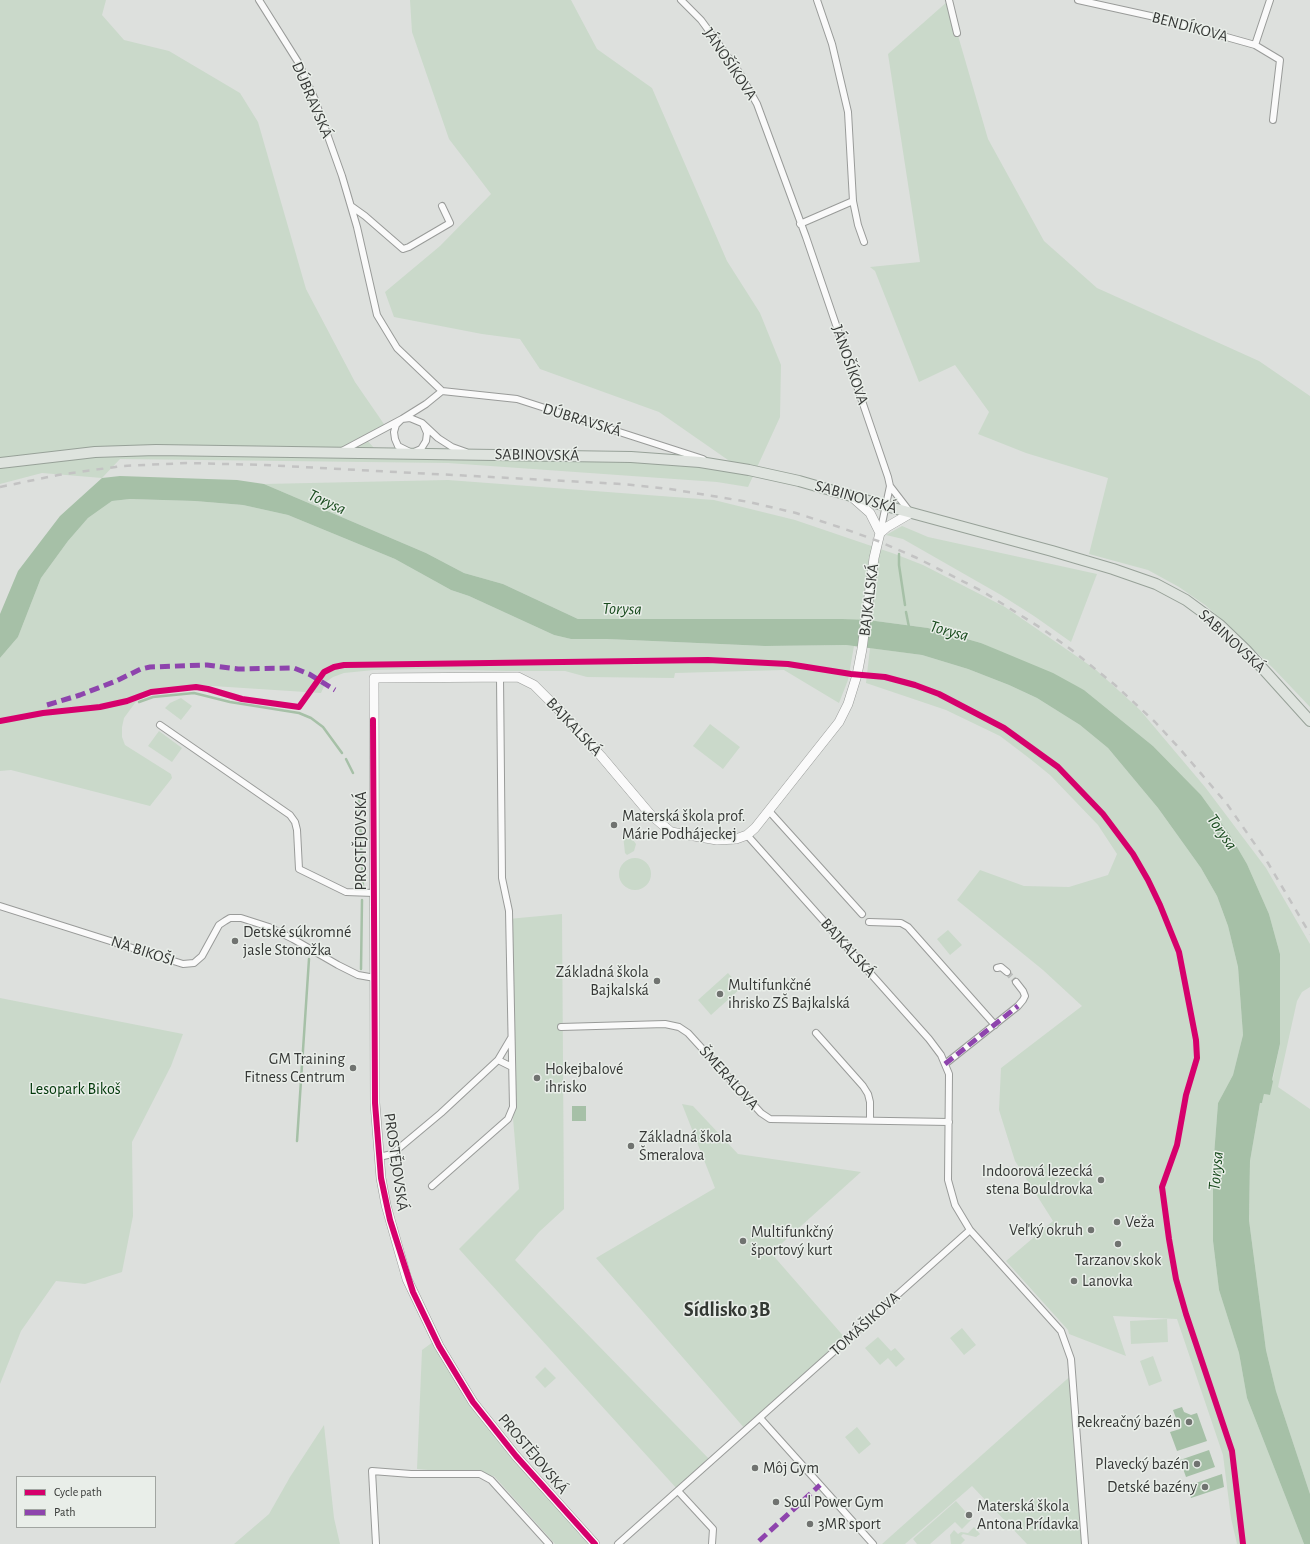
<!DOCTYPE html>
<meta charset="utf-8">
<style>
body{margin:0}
#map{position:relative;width:1310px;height:1544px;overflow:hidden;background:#dde0dd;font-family:"Alegreya Sans",sans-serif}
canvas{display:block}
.legend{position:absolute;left:16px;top:1476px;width:140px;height:52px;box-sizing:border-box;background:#e9eee9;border:1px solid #a1a5a1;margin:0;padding:5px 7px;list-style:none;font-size:12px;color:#363836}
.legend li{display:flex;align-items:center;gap:8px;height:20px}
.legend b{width:20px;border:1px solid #a1a5a1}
</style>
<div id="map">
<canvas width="1310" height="1544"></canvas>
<ul class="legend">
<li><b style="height:5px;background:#d6006c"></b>Cycle path</li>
<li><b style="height:5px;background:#8e44ad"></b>Path</li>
</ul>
</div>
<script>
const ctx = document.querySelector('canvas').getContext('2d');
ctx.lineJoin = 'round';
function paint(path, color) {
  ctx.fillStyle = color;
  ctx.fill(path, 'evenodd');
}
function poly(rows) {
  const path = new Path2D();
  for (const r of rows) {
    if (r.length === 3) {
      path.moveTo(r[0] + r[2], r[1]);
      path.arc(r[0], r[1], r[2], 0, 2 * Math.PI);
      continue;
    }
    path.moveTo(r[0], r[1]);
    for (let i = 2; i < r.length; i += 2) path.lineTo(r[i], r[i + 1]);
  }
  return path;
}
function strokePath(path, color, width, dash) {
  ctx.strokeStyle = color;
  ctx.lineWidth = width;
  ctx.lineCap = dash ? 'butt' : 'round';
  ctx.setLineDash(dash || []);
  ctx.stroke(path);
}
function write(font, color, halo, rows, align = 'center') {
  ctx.font = font + ' "Alegreya Sans",sans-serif';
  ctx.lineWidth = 3;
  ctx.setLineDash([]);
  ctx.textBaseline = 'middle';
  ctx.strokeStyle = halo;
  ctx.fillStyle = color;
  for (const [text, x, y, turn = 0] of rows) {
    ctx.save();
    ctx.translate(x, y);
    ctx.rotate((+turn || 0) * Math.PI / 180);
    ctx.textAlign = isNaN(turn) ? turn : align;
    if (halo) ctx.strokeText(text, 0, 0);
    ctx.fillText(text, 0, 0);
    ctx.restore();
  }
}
paint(poly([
 [0,0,106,0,102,15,124,40,169,51,240,93,258,122,306,289,355,382,386,427,366,439,381,456,643,463,696,467,697,463,741,469,659,412,540,369,520,339,482,334,394,317,385,292,440,246,491,194,449,139,412,32,410,0,571,0,597,49,652,88,727,261,760,313,781,365,780,417,748,487,717,482,448,463,120,459,102,478,42,473,0,484],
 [948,1,988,139,1044,241,1097,288,1259,361,1310,396,1310,707,1274,669,1230,627,1205,605,1179,587,1148,570,1089,554,1108,478,1026,453,978,434,989,412,955,365,919,382,875,271,870,267,920,262,888,54],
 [448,480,714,500,795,520,895,554,923,565,1005,607,1095,669,1140,710,1205,787,1266,868,1310,944,1310,987,1302,992,1297,1001,1278,1087,1310,1109,1310,1494,1276,1391,1266,1350,1249,1220,1250,1161,1259,1109,1260,1103,1262,1103,1264,1094,1270,1095,1271,1080,1273,1078,1280,1044,1280,954,1269,914,1247,864,1230,835,1201,795,1153,746,1084,690,981,643,928,628,868,620,578,619,503,584,464,573,426,553,264,484],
 [130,499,195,501,243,505,288,515,395,559,451,590,469,596,554,635,571,639,607,639,765,646,846,645,854,646,848,680,839,703,784,670,675,673,674,678,587,677,565,671,507,671,423,669,374,670,344,673,333,677,326,682,321,693,197,685,152,690,145,693,135,703,124,718,122,727,122,737,125,745,171,774,172,778,150,806,11,770,0,771,0,658,18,637,41,578,68,541,88,518,112,501],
 [902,526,928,537,1097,574,1071,642,1034,616,1001,595,903,539,886,535],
 [870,648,922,655,968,669,1009,685,1037,698,1080,725,1108,748,1158,808,1201,868,1217,896,1228,926,1238,967,1243,1035,1233,1075,1218,1103,1213,1168,1213,1241,1219,1290,1239,1353,1247,1398,1304,1544,1237,1544,1231,1518,1223,1455,1177,1319,1113,1316,1126,1356,1069,1334,1068,1330,1006,1261,1053,1221,1015,1161,999,1110,1001,1068,1082,1006,1043,970,957,900,980,870,1024,886,1069,887,1108,875,1117,854,1098,825,1050,775,1029,758,1000,736,946,710,866,683],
 [181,698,192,706,181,720,165,708,170,703],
 [710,724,740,747,723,769,693,746],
 [159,731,182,748,172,762,148,746],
 [628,833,636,844,634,851,627,855,625,853,623,835],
 [635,874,16],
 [562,914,564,1209,539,1232,515,1260,711,1461,678,1490,459,1249,519,1189,513,1118,514,1111,508,919],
 [948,930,962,945,950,955,937,939],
 [728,973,741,988,711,1015,698,1000],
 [0,998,183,1034,171,1066,132,1142,133,1216,122,1272,85,1284,56,1281,21,1331,0,1384],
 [682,1104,693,1106,738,1154,861,1172,771,1253,846,1339,746,1430,596,1258,715,1188],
 [1167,1319,1168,1342,1131,1344,1130,1321],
 [962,1328,976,1345,964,1355,950,1338],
 [878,1337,891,1351,895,1348,905,1359,896,1367,888,1358,880,1365,865,1348],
 [437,1339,451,1362,480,1419,597,1544,555,1544,494,1476,417,1469,422,1350],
 [1153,1356,1162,1381,1149,1386,1140,1361],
 [545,1367,556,1378,545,1388,535,1377],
 [1075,1372,1086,1544,1027,1544,972,1486,905,1544,882,1544],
 [324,1425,334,1518,340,1544,234,1544,269,1514,290,1477],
 [857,1427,871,1444,859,1454,845,1437],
 [956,1501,972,1519,962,1529,955,1522,930,1544,917,1544,913,1539],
 [974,1527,980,1534,976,1537,963,1534,961,1536,965,1540,961,1544,951,1544,950,1535,954,1530,958,1534,961,1532,968,1533]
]), '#cad9ca');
paint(poly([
 [120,476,237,480,264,484,426,553,464,573,503,584,578,619,842,619,868,620,928,628,981,643,1053,673,1084,690,1153,746,1201,795,1230,835,1247,864,1269,914,1280,954,1280,1044,1272,1080,1273,1081,1270,1095,1264,1094,1262,1103,1260,1103,1259,1109,1250,1161,1249,1220,1266,1350,1276,1391,1310,1494,1310,1544,1304,1544,1247,1398,1239,1353,1219,1290,1213,1241,1213,1168,1218,1103,1233,1075,1243,1035,1238,967,1228,926,1217,896,1201,868,1158,808,1108,748,1080,725,1037,698,1009,685,968,669,922,655,846,645,765,646,607,639,571,639,554,635,469,596,451,590,395,559,288,515,243,505,195,501,130,499,112,501,88,518,68,541,41,578,18,637,0,658,0,614,18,571,60,516,102,478],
 [572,1106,586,1106,586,1121,572,1121],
 [1182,1407,1184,1412,1191,1415,1197,1413,1207,1441,1177,1451,1170,1432,1180,1429,1173,1410],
 [1209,1450,1215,1467,1186,1477,1180,1460],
 [1222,1474,1224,1487,1191,1498,1187,1486]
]), '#a6c0a7');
strokePath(poly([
 [899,554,899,565,905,605],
 [906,612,909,627],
 [139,702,153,697,194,693,230,702,299,713,311,718,323,727,342,753],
 [346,759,353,773],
 [359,798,363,887],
 [361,969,362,900],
 [297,1141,309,959]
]), '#a6c0a7', 2.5);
strokePath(poly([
 [1007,972,1016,982]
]), '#bcbebc', 6, [6, 3]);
const street = poly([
 [259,0,298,62,315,100,342,176,357,227,377,315,397,348,442,391,517,399,703,459],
 [681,0,701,20,739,72,757,104,806,237,888,477,890,486,880,533],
 [949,0,957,33],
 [1078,0,1155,17,1255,45],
 [1270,0,1255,45,1280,60,1273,120],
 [853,201,858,225,864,242],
 [351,206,365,216,403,249,409,247,450,223,442,206],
 [800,224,853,201,848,112,832,44,817,0],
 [424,426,427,433,426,441,421,449,412,453,398,446,395,439,394,432,396,425,402,419,410,418,422,423,438,438,452,447,466,452],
 [342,451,402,419,426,404,442,391],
 [890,486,910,512],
 [160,725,290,815,295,822,297,830,299,869,346,892,374,893],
 [769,811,862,914],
 [747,835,929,1039,941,1055,949,1074,948,1180,955,1205,970,1230,1061,1331,1071,1359,1085,1544],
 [0,906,183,964,194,963,202,956,219,925,225,921,230,918,241,918,269,927,293,939,338,965,358,975,375,978],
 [869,922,901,923,908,927,995,1025],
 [997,968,1001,967,1007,972],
 [561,1027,665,1024,679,1027,688,1033,761,1113,770,1119,949,1122],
 [816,1033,863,1086,868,1094,870,1102,870,1120],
 [498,1060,512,1067],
 [945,1064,1018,1006,1023,1000,1025,996,1023,991,1016,982],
 [379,1157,392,1154,441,1113,498,1060,511,1038],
 [432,1186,508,1119,513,1107,509,911,502,878,500,677],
 [760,1418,873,1544],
 [678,1491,713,1529,712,1544],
 [376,1544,372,1471,411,1474,480,1474,491,1480,549,1544],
 [618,1544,970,1230]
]);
const secondary = poly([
 [852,497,870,513,880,533],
 [595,1544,516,1456,473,1402,439,1346,407,1279,386,1205,381,1178,375,1103,374,678,518,677,534,685,563,714,601,756,650,814,671,832,717,840,736,839,747,835,755,828,839,722,848,704,857,675,862,649,874,558,878,541,880,533,887,527,911,513]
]);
const primary = poly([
 [0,463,95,452,156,450,631,457,700,462,749,470,799,481,886,506,1052,551,1113,569,1156,584,1186,600,1220,625,1246,650,1310,721]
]);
strokePath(street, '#999b99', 8);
strokePath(secondary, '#999b99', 10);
strokePath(primary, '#97a198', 12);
strokePath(street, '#fafafa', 6);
strokePath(secondary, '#fafafa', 9);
strokePath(primary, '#dee3de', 10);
strokePath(poly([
 [0,487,58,475,122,466,187,463,265,465,622,484,670,489,749,502,796,513,842,528,878,541,917,558,982,591,1044,630,1073,651,1115,685,1155,722,1180,749,1227,804,1268,863,1310,934]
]), '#c3c3c3', 2.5, [7, 7]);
strokePath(poly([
 [47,705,80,695,116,681,141,669,150,667,207,665,238,669,294,668,309,674,335,690],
 [945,1064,1018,1006],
 [759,1541,820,1485]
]), '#8e44ad', 5, [10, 5]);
strokePath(poly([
 [373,720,375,1103,381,1178,390,1220,413,1292,439,1346,473,1402,516,1456,595,1544],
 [0,721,43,713,100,707,127,701,151,692,196,687,208,689,242,699,299,707,324,672,334,667,344,665,708,660,788,664,851,674,885,677,915,685,939,694,1004,728,1058,767,1103,814,1133,854,1148,880,1160,905,1179,952,1196,1040,1197,1058,1186,1095,1177,1145,1162,1187,1169,1239,1176,1279,1186,1314,1232,1451,1243,1544]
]), '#d6006c', 6);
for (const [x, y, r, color] of [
 [614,825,4,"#707370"],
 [235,941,4,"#707370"],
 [657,981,4,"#707370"],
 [720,994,4,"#707370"],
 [353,1068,4,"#707370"],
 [537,1078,4,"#707370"],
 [631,1146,4,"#707370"],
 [1101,1180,4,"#707370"],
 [1117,1222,4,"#707370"],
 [1091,1230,4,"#707370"],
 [743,1241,4,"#707370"],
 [1118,1244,4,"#707370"],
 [1074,1281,4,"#707370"],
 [1189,1422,4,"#707370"],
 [1197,1464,4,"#707370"],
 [755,1468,4,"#707370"],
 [1205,1487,4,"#707370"],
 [776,1502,4,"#707370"],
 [969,1515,4,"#707370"],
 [810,1524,4,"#707370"]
]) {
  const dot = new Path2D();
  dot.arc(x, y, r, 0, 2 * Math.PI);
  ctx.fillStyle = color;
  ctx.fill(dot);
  strokePath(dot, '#e9eee9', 1.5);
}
write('16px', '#363836', '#e9eee9', [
 ["BENDÍKOVA",1190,27,15],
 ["JÁNOŠÍKOVA",730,64,56],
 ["DÚBRAVSKÁ",312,100,67],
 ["JÁNOŠÍKOVA",850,365,71],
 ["DÚBRAVSKÁ",582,420,17],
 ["SABINOVSKÁ",537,455,1],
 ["SABINOVSKÁ",856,497,16],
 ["BAJKALSKÁ",869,600,-83],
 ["SABINOVSKÁ",1232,641,43],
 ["BAJKALSKÁ",574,727,47],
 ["PROSTĚJOVSKÁ",361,841,-90],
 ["BAJKALSKÁ",848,948,48],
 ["NA BIKOŠI",143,951,18],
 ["ŠMERALOVA",729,1078,48],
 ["PROSTĚJOVSKÁ",396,1162,82],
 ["TOMÁŠIKOVA",865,1324,-42],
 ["PROSTĚJOVSKÁ",533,1454,50]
]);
write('16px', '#363836', '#e9eee9', [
 ["Materská škola prof.",622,816],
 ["Márie Podhájeckej",622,834],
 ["Detské súkromné",243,932],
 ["jasle Stonožka",243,950],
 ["Základná škola",649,972,"right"],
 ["Bajkalská",649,990,"right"],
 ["Multifunkčné",728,985],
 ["ihrisko ZŠ Bajkalská",728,1003],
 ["GM Training",345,1059,"right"],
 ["Fitness Centrum",345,1077,"right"],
 ["Hokejbalové",545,1069],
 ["ihrisko",545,1087],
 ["Základná škola",639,1137],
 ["Šmeralova",639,1155],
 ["Indoorová lezecká",1093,1171,"right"],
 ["stena Bouldrovka",1093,1189,"right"],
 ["Veža",1125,1222],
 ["Veľký okruh",1083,1230,"right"],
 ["Multifunkčný",751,1232],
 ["športový kurt",751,1250],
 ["Tarzanov skok",1118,1260,"center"],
 ["Lanovka",1082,1281],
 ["Rekreačný bazén",1181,1422,"right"],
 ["Plavecký bazén",1189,1464,"right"],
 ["Môj Gym",763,1468],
 ["Detské bazény",1197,1487,"right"],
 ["Soul Power Gym",784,1502],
 ["Materská škola",977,1506],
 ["Antona Prídavka",977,1524],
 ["3MR sport",818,1524]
], 'left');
write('16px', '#003709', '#e9eee9', [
 ["Lesopark Bikoš",75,1089]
]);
write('italic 17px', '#1a4c1f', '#e9eee9', [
 ["Torysa",327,502,24],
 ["Torysa",622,609,1],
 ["Torysa",949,631,15],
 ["Torysa",1222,832,55],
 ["Torysa",1216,1171,-85]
]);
write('bold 20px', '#333833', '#e9eee9', [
 ["Sídlisko 3B",727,1310]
]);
</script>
